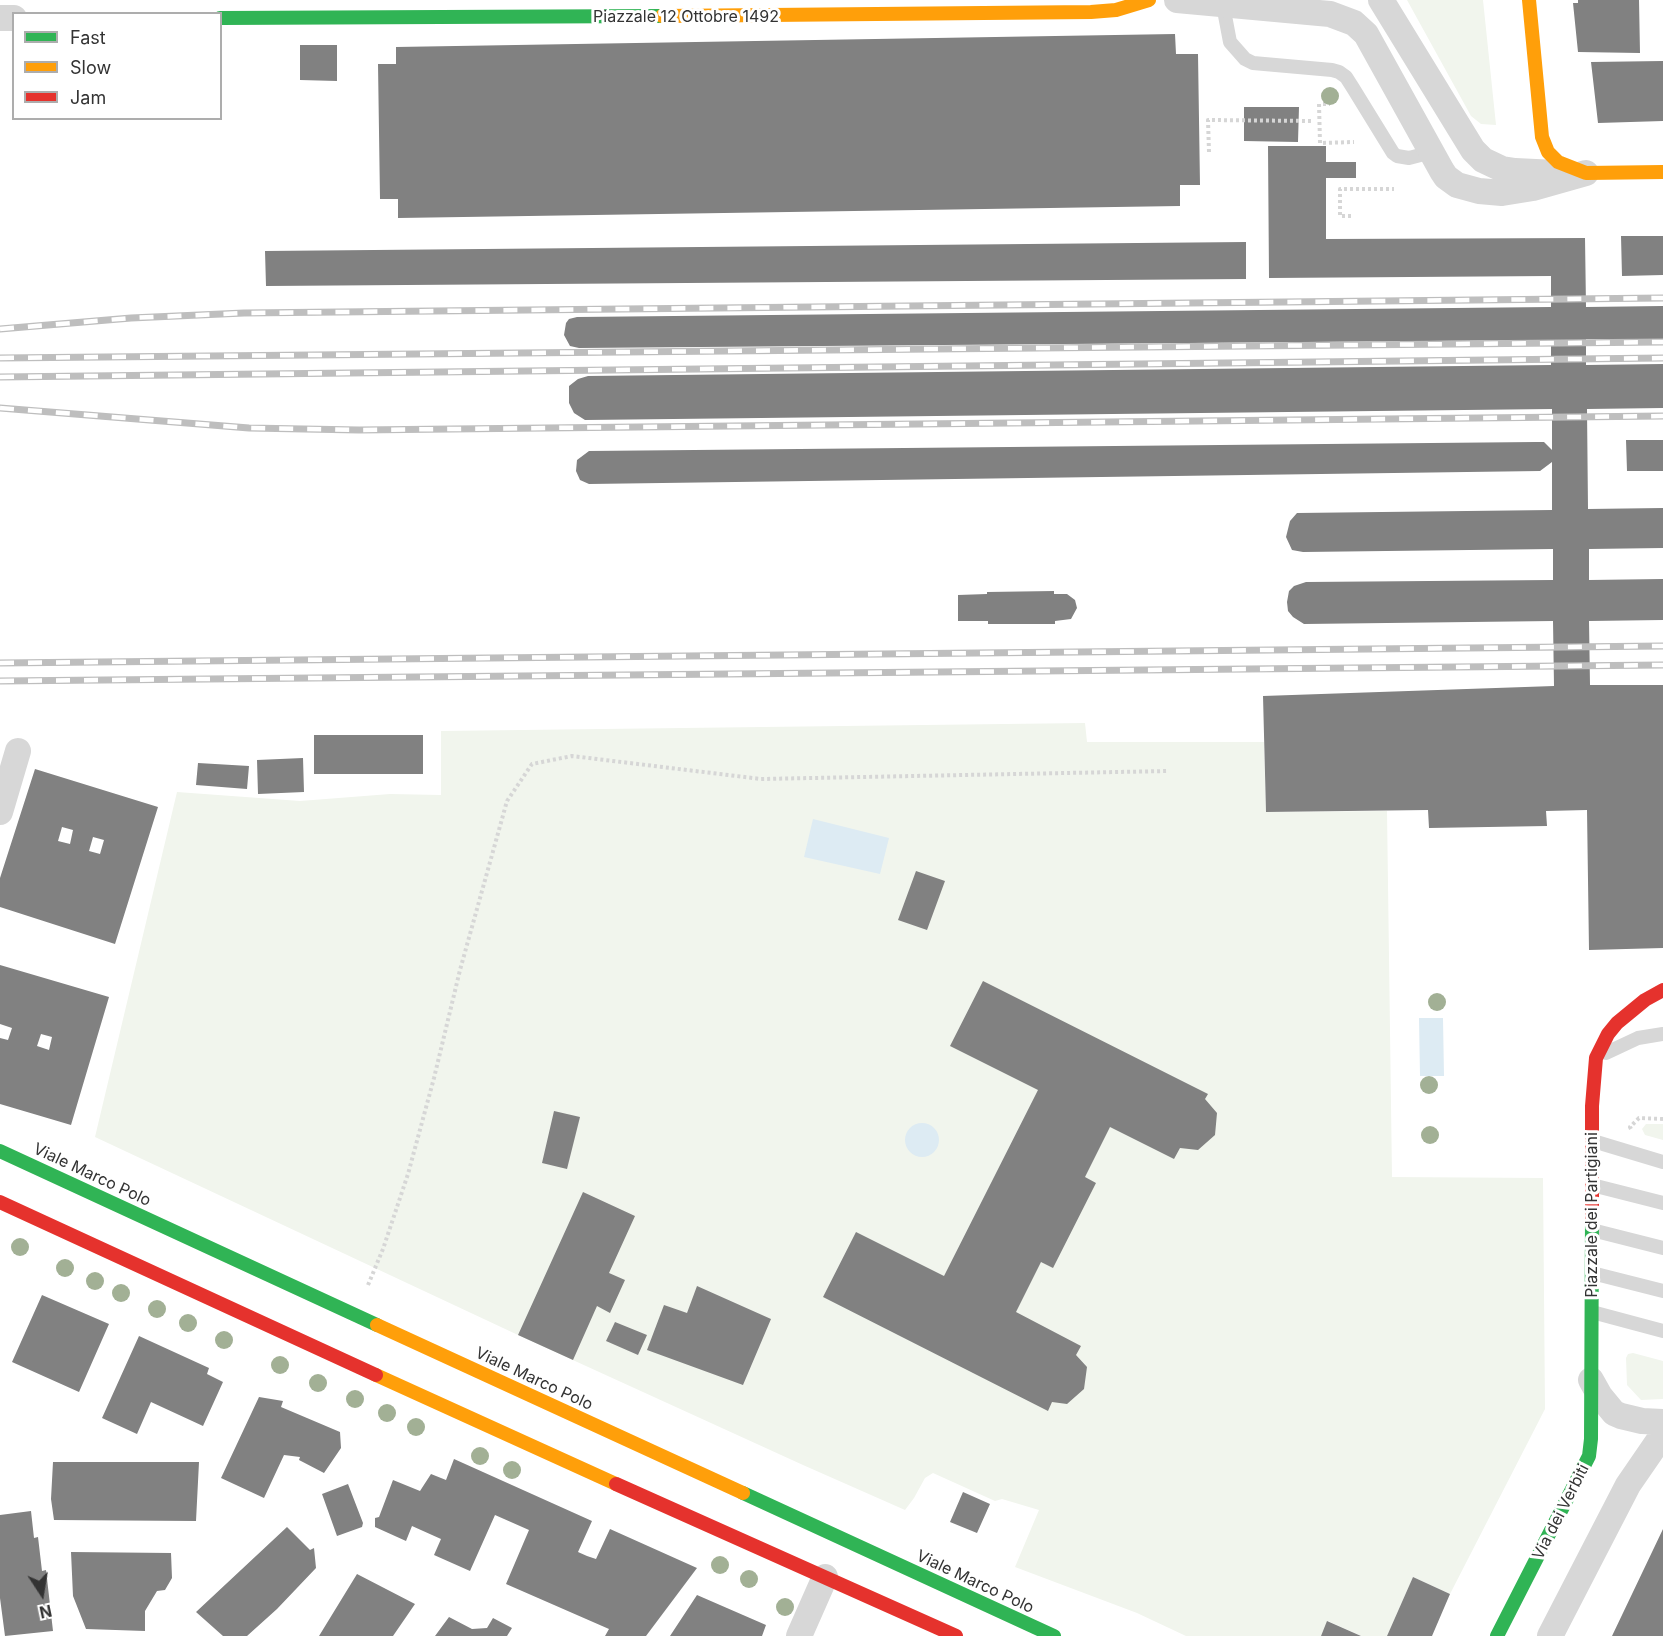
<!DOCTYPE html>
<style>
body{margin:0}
#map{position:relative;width:1663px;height:1636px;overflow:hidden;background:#fff;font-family:Inter,sans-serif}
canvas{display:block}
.legend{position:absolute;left:12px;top:12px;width:210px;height:108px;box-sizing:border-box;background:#fff;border:2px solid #adadad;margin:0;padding:8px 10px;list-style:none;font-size:18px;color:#333}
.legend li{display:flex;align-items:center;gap:12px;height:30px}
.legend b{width:30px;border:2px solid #adadad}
.north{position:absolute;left:12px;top:1564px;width:60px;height:60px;-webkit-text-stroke:4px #fff;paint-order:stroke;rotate:168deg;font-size:16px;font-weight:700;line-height:24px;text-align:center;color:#333}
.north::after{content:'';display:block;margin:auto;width:21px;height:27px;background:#333;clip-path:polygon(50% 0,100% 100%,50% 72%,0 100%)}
</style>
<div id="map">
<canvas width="1663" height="1636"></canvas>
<ul class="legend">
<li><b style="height:8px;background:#30b455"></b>Fast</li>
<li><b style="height:8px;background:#ff9f0a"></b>Slow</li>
<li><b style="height:8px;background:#e5322d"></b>Jam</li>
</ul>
<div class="north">N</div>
</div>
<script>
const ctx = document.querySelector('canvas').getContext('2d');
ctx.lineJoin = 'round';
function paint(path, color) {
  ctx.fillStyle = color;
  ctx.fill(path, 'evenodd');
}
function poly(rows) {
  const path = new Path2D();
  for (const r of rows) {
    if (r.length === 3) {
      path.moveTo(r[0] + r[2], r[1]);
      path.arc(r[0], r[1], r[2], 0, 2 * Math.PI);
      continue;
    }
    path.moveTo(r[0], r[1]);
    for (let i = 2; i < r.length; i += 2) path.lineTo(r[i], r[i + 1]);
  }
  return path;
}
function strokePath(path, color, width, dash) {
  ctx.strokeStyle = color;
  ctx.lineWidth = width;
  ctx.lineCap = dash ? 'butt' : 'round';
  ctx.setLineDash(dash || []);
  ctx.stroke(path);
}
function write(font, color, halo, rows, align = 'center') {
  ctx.font = font + ' Inter,sans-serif';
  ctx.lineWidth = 6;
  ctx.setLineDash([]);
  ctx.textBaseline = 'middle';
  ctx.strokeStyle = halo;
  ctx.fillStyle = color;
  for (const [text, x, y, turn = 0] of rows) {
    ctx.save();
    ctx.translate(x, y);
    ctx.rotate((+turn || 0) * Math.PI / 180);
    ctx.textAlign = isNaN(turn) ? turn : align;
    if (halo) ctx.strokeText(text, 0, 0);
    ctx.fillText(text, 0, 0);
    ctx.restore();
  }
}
paint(poly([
 [1407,0,1483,0,1496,125,1481,124,1471,116],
 [1085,723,1087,742,1264,742,1266,812,1387,811,1392,1177,1543,1178,1545,1409,1450,1594,1413,1577,1387,1636,1361,1636,1328,1621,1321,1636,1186,1636,1137,1613,1015,1567,1039,1510,1002,1499,995,1501,933,1473,925,1478,914,1498,905,1510,803,1465,518,1335,95,1137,177,792,300,801,390,794,441,795,441,731],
 [1646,1124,1663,1124,1663,1140,1645,1135,1642,1129],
 [1633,1353,1663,1361,1663,1399,1641,1400,1627,1385,1626,1358,1628,1354]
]), '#f1f5ed');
paint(poly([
 [813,819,889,838,880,874,804,857],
 [1419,1018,1443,1018,1444,1076,1420,1076],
 [922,1140,17]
]), '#ddebf3');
paint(poly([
 [1578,0,1639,0,1640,53,1578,52,1573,3,1578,3],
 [1175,34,1176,54,1198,54,1200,185,1180,185,1180,206,398,218,398,199,380,199,378,64,396,64,396,47],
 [300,45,337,45,337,81,300,80],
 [1663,61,1663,121,1598,123,1591,62],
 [1244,107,1299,107,1298,142,1244,141],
 [1268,146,1326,146,1326,162,1356,162,1356,178,1326,178,1326,239,1585,238,1586,307,1663,306,1663,339,1586,339,1586,365,1663,364,1663,408,1587,409,1588,509,1663,508,1663,548,1589,549,1589,580,1663,579,1663,620,1589,621,1590,685,1663,685,1663,948,1589,950,1587,810,1546,811,1547,826,1429,828,1428,810,1266,812,1263,696,1554,686,1553,621,1304,624,1293,617,1288,611,1287,602,1289,591,1294,586,1306,582,1553,580,1553,549,1303,552,1292,550,1286,537,1290,521,1297,513,1552,510,1552,462,1540,471,589,484,580,480,576,471,577,460,589,451,1536,442,1544,442,1552,450,1552,409,585,420,574,413,569,403,569,386,578,379,588,376,1551,365,1551,340,579,348,570,346,564,335,566,323,569,319,577,317,1551,307,1551,276,1269,278],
 [1621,236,1663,236,1663,275,1622,276],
 [1246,242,1246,279,266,286,265,251],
 [1626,440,1663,440,1663,471,1627,471],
 [1054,591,1054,594,1067,594,1075,600,1077,608,1071,619,1055,621,1055,624,988,624,988,621,958,621,958,595,987,594,987,592],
 [314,735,423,735,423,774,314,774],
 [303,758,304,792,258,794,257,760],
 [198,763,249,766,247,789,196,785],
 [35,769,158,807,115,944,0,907,0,878],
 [62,827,73,830,70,844,58,841],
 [93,837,104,840,100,854,89,851],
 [916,871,945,881,927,930,898,920],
 [0,965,109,997,71,1125,0,1104,0,1038,8,1040,12,1028,0,1024],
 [41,1034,52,1037,49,1050,37,1046],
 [983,981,1208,1094,1205,1099,1217,1113,1215,1135,1198,1150,1180,1148,1174,1159,1110,1127,1085,1177,1096,1183,1053,1268,1041,1262,1016,1312,1081,1346,1076,1355,1087,1367,1084,1389,1067,1404,1052,1402,1048,1411,823,1297,856,1232,944,1276,1038,1090,950,1046],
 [554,1111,580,1117,567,1169,542,1163],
 [583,1192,635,1216,609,1273,625,1280,610,1313,597,1306,573,1360,518,1335],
 [697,1286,771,1319,743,1385,647,1350,664,1305,687,1313],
 [42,1295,109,1324,79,1392,12,1362],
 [615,1322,647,1335,638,1355,606,1341],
 [139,1336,209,1368,207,1374,223,1382,203,1426,151,1402,137,1434,102,1418],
 [259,1397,283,1401,281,1407,340,1432,341,1448,324,1473,299,1460,300,1457,284,1455,264,1498,221,1478],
 [454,1459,592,1521,578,1552,587,1556,596,1559,610,1529,697,1568,646,1636,605,1636,609,1629,506,1584,529,1530,495,1515,470,1571,434,1555,441,1539,412,1526,406,1541,375,1527,375,1518,379,1517,393,1480,420,1491,431,1474,446,1480],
 [53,1462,199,1462,196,1521,54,1520,51,1499],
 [348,1484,363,1523,362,1527,337,1536,322,1494],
 [963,1492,990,1504,977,1533,950,1522],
 [31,1511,34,1538,38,1537,42,1571,46,1570,53,1631,5,1636,0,1598,0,1515],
 [287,1527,310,1550,314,1548,316,1568,277,1609,247,1636,223,1636,196,1612],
 [1663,1529,1663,1636,1612,1636],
 [71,1552,171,1553,172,1578,165,1590,157,1591,145,1611,145,1631,86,1629,73,1596],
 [357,1574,415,1604,393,1636,319,1636],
 [1413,1577,1450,1594,1432,1636,1387,1636],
 [697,1595,766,1625,762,1636,670,1636],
 [449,1617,472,1629,487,1628,493,1618,512,1628,507,1636,435,1636],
 [1327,1621,1361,1636,1321,1636]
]), '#818181');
strokePath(poly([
 [1319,104,1320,143,1354,142],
 [1323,104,1330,104],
 [1209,152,1208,120,1313,121],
 [1351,216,1340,216,1340,189,1394,189],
 [1631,1129,1630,1127,1639,1118,1663,1119],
 [368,1285,383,1249,408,1174,434,1078,460,970,507,801,532,764,572,756,761,779,1168,771]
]), '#d6d6d6', 4, [3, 3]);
strokePath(poly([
 [1223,5,1230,42,1245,59,1253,63,1332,70,1339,72,1346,77,1353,88,1393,153,1397,156,1409,158,1432,152],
 [1606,1053,1638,1038,1663,1034],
 [1593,1141,1663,1162],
 [1592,1185,1663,1203],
 [1592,1230,1663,1248],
 [1592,1273,1663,1291],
 [1592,1312,1663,1331]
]), '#d7d7d7', 14);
strokePath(poly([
 [1177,0,1330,14,1354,23,1366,34,1442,171,1446,177,1457,185,1479,191,1502,193,1533,188,1586,173],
 [1381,0,1473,150,1483,160,1502,169,1515,171,1556,173],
 [0,18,14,18],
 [0,812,18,751],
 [1591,1380,1600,1396,1614,1413,1621,1416,1642,1421,1663,1422],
 [799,1636,825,1577],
 [1550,1636,1628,1485,1663,1434]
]), '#d7d7d7', 26);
strokePath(poly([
 [220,18,662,16],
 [0,1151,377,1325],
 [743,1493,1054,1636],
 [1497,1636,1589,1456,1591,1439,1592,1218]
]), '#30b455', 14);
strokePath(poly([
 [1529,0,1542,137,1548,152,1558,162,1586,173,1663,172],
 [662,16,1091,12,1116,10,1149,0],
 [377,1325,743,1493],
 [376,1375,616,1484]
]), '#ff9f0a', 14);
strokePath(poly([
 [0,1202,376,1375],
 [1592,1218,1592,1106,1596,1058,1608,1034,1617,1023,1645,1000,1663,990],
 [616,1484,956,1636]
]), '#e5322d', 14);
const rail = poly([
 [0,329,131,318,244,313,1663,298],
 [0,358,1663,342],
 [0,377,1663,358],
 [0,408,249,428,359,430,1663,416],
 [0,663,1663,646],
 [0,681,1663,665]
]);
strokePath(rail, '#bebebe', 7);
strokePath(rail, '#fff', 4.5, [14]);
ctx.fillStyle = '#a2b095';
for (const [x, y] of [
 [1330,96],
 [1437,1002],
 [1429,1085],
 [1430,1135],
 [20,1247],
 [65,1268],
 [95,1281],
 [121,1293],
 [157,1309],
 [188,1323],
 [224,1340],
 [280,1365],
 [318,1383],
 [355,1399],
 [387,1413],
 [416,1427],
 [480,1456],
 [512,1470],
 [720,1565],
 [749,1579],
 [785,1607]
]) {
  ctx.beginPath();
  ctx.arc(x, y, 9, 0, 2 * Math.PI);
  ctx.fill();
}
write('16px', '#333', '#fff', [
 ["Piazzale 12 Ottobre 1492",686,17],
 ["Viale Marco Polo",92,1175,25],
 ["Piazzale dei Partigiani",1592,1215,-90],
 ["Viale Marco Polo",534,1379,25],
 ["Via dei Verbiti",1561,1512,-63],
 ["Viale Marco Polo",975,1582,25]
]);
</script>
